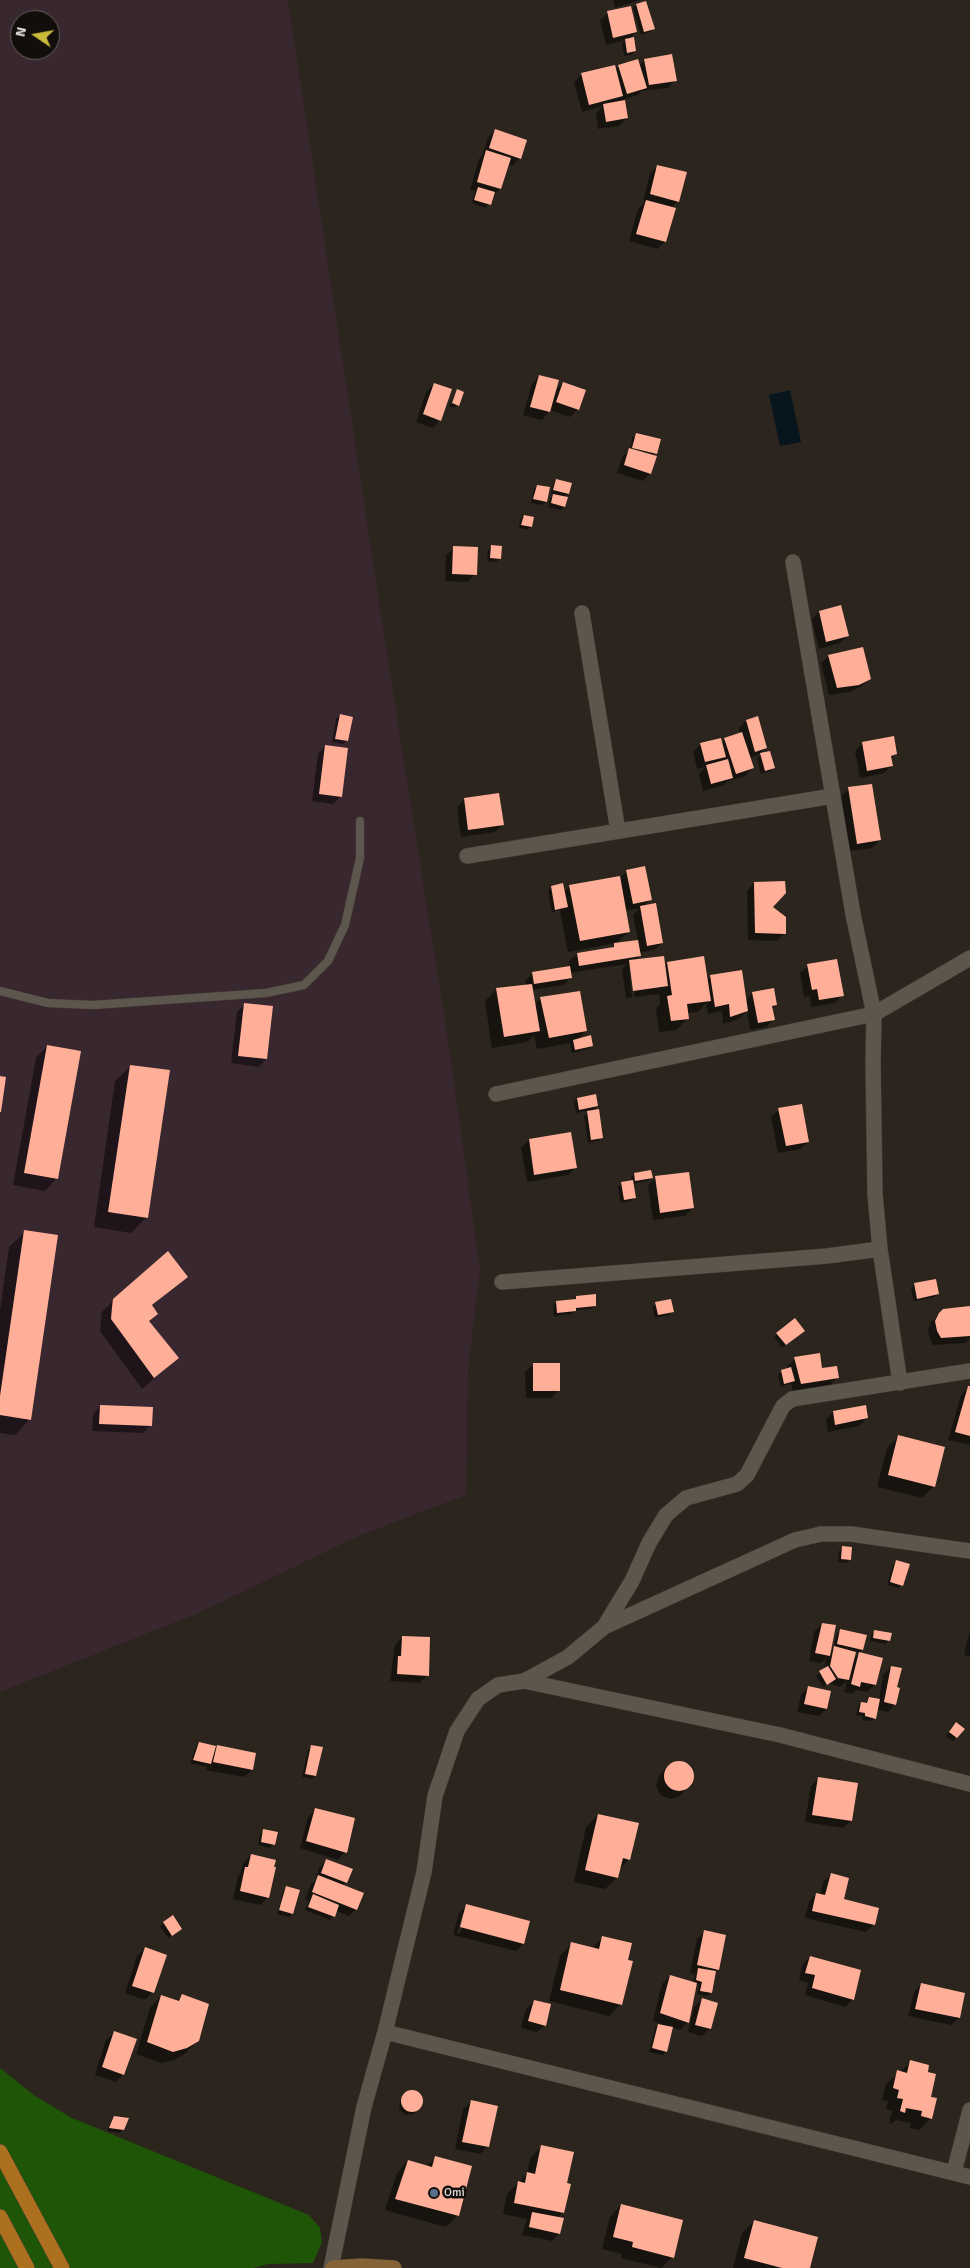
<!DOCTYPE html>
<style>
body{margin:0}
#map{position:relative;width:970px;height:2268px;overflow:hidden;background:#2b251d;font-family:Signika,sans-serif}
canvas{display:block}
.north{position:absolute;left:10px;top:10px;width:50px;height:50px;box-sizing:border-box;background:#110e0b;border:1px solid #65615d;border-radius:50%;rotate:282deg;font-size:14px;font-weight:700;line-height:20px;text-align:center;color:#e2ded9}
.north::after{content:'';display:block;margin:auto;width:18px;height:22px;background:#caba39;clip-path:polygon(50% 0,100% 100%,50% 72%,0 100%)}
</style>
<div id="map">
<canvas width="970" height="2268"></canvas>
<div class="north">N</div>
</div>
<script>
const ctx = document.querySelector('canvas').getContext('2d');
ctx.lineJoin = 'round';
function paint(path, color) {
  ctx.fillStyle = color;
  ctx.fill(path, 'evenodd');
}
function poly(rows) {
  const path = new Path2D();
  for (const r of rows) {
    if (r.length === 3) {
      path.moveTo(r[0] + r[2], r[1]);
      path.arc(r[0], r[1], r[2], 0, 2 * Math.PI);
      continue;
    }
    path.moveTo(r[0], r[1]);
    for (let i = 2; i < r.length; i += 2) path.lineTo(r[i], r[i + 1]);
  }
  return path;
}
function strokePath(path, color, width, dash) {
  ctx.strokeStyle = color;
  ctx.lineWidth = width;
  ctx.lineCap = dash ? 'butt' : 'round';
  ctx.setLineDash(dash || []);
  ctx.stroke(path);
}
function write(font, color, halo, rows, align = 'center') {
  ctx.font = font + ' Signika,sans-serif';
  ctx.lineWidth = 5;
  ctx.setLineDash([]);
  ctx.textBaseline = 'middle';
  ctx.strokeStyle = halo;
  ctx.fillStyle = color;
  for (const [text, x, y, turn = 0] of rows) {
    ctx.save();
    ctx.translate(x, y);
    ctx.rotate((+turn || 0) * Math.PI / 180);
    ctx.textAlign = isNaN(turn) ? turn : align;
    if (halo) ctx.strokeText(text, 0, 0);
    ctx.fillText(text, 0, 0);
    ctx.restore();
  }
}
paint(poly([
 [0,0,288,0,385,641,451,1059,480,1271,468,1370,466,1495,361,1535,196,1614,0,1692],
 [20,20,50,20,50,50,20,50]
]), '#39272f');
paint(poly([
 [0,2068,35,2096,72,2118,309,2215,320,2228,322,2242,313,2263,268,2264,254,2268,0,2268]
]), '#1e5506');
paint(poly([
 [790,390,801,442,780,446,769,395]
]), '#07161c');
paint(poly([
 [613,0,640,0,615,8],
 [636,5,653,29,650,32,641,35,633,8],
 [608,13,636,32,628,40,635,51,631,55,624,56,622,43,625,40,606,45,600,20],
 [645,60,675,80,668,88,641,91,638,95,624,99,627,118,619,126,598,129,596,113,603,106,582,112,574,82,582,74,615,70,619,66,639,66],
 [496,130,520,158,512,166,508,164,500,189,493,196,486,208,472,203,475,191,470,190,479,159,482,156,488,138],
 [658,166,678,201,671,208,665,242,657,249,629,241,638,209,645,202,643,202,650,174],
 [539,376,554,392,563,383,578,409,570,417,550,410,542,420,523,415,532,384],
 [434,384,440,420,433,428,416,422,426,392],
 [457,390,458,405,454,408,449,406],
 [636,435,656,453,652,457,650,473,643,481,617,473,622,457,630,450,632,438],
 [556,480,568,493,563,498,564,507,561,510,548,507,550,499,554,494,551,493,553,484],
 [537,486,546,502,542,505,531,503,534,489],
 [524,516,533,518,531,527,527,530,519,528,520,519],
 [491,547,500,558,496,562,487,561,488,550],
 [454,548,475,574,468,582,445,581,446,555],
 [819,612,848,636,840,643,819,649,812,619],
 [829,656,869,678,862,686,850,692,829,695,821,663],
 [340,715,347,740,343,744,332,742,336,719],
 [746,721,766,748,758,755,749,758,752,768,745,776,728,781,724,785,703,791,699,774,705,767,697,769,693,752,701,744,722,743,725,739,740,734,739,728],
 [862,744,896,754,890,760,892,766,884,773,860,778,855,751],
 [325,746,341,796,333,804,312,801,318,754],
 [761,755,773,768,770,771,761,774,757,758],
 [849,789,880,840,872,848,849,851,841,796],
 [465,799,502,825,495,832,461,837,457,807],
 [627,871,650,900,643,907,662,943,654,950,639,953,640,956,634,961,664,966,668,963,706,981,711,976,745,1001,753,993,776,1005,772,1009,774,1019,766,1027,750,1030,747,1011,739,1019,723,1024,722,1011,708,1014,706,1003,698,1012,687,1013,688,1018,676,1030,659,1032,656,1009,660,1004,659,994,635,997,631,966,629,966,632,997,626,998,622,969,627,964,570,973,571,977,564,985,531,990,534,1005,541,998,586,1031,577,1040,592,1045,588,1049,572,1053,570,1043,537,1049,534,1035,527,1042,492,1048,485,1001,497,989,526,986,525,981,532,974,570,967,569,961,577,954,611,948,616,943,568,952,560,910,552,912,548,891,551,887,564,892,570,886,621,877],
 [640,908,633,915,638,941,616,944,629,931,625,911],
 [754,883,771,907,785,933,777,941,748,940,747,891],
 [808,966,842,995,835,1003,811,1007,810,996,804,997,800,973],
 [245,1004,266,1059,259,1067,231,1063,237,1012],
 [47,1046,80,1052,56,1179,45,1191,13,1185,36,1058],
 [131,1066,147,1217,131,1233,94,1227,115,1081],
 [577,1099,597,1106,591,1112,602,1137,598,1141,588,1143,584,1116,590,1110,576,1113,574,1102],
 [779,1110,808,1142,800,1149,778,1153,771,1117],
 [570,1134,575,1168,568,1175,527,1182,521,1148,529,1140],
 [635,1174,651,1178,648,1181,633,1184,635,1197,632,1201,621,1203,618,1187,621,1184,632,1182,631,1177],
 [656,1178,692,1208,685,1216,653,1220,648,1185],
 [25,1232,30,1419,15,1435,0,1433,0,1310,9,1247],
 [186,1277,151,1307,157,1313,148,1322,177,1358,142,1389,100,1331,102,1312,114,1300],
 [915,1284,937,1294,934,1297,914,1301,911,1288],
 [576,1297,595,1306,592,1309,576,1310,572,1314,554,1316,553,1305,557,1302,573,1301],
 [656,1304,672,1312,669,1315,655,1318,652,1307],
 [970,1308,970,1338,965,1343,933,1345,930,1339,928,1330,931,1322,939,1314],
 [777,1333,800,1334,782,1348,774,1337],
 [795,1359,821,1370,837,1378,830,1385,793,1391,791,1383,781,1387,778,1374,788,1369,787,1366],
 [533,1365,559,1390,551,1398,526,1398,525,1372],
 [968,1387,970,1388,970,1445,948,1440,961,1395],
 [100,1406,151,1425,143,1433,92,1431,93,1414],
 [833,1412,867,1418,859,1426,828,1432,826,1420],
 [898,1437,934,1486,922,1498,877,1487,887,1448],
 [843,1548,850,1560,846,1563,838,1562,839,1551],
 [897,1561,902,1585,899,1588,887,1585,893,1565],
 [822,1624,829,1653,834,1648,837,1634,841,1631,862,1649,859,1653,855,1652,853,1660,859,1653,875,1685,867,1692,856,1690,852,1694,844,1692,847,1681,840,1687,829,1683,823,1687,816,1676,824,1670,826,1658,821,1663,809,1661,814,1632],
 [970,1630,970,1657,964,1655],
 [875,1631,889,1641,885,1644,870,1641,871,1635],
 [402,1637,427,1675,420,1683,390,1681,395,1645],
 [891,1667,896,1688,895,1704,888,1712,876,1709,874,1718,871,1721,862,1720,863,1716,856,1715,858,1707,861,1703,865,1704,869,1698,879,1700,883,1675],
 [809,1688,826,1709,819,1716,797,1712,801,1695],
 [952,1728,963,1729,953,1741,946,1736],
 [199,1743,213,1751,217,1746,252,1770,244,1777,206,1770,207,1767,190,1763,196,1747],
 [312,1746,315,1776,312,1779,302,1777,308,1750],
 [679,1761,691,1767,693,1779,680,1796,671,1799,660,1795,656,1785,660,1774,668,1766],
 [819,1778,851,1821,843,1828,805,1822,811,1786],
 [316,1809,345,1852,338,1860,300,1848,308,1817],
 [598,1815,629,1859,619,1870,617,1877,605,1889,574,1882,586,1827],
 [263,1831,274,1844,270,1848,258,1845,260,1834],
 [251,1855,274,1868,267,1898,260,1905,233,1899,238,1876,241,1872,243,1863],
 [326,1860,346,1882,342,1886,356,1909,349,1916,336,1911,330,1920,305,1910,309,1901,305,1899,311,1884,315,1881,319,1868],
 [831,1875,843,1900,877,1909,873,1925,866,1932,805,1918,809,1902,816,1894,820,1895,823,1882],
 [287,1888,292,1914,289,1917,277,1914,283,1891],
 [467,1905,523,1944,516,1951,453,1935,459,1913],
 [463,1913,465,1913,460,1934,457,1933],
 [164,1923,177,1932,168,1938,160,1926],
 [705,1932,718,1969,715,1972,711,1993,707,1996,697,1994,699,1985,695,1984,688,2022,680,2030,672,2027,666,2051,663,2055,649,2052,655,2028,660,2023,653,2021,662,1984,670,1976,693,1983,695,1974,690,1973,697,1939],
 [602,1938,626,1961,621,2004,609,2016,549,2001,560,1956,571,1944,591,1949],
 [145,1949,153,1992,145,2000,125,1993,137,1956],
 [810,1957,853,1999,845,2007,805,1995,808,1983,799,1980,802,1965],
 [921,1984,964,1994,959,2018,951,2025,908,2016,914,1992],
 [183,1995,198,2040,186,2053,174,2060,161,2063,136,2054,150,2008,161,1996,176,2002],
 [702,2000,710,2028,702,2036,688,2032,694,2007],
 [534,2001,545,2025,537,2032,521,2028,526,2009],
 [114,2033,123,2074,116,2082,95,2075,106,2040],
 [911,2062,929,2097,931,2118,919,2130,910,2128,911,2123,896,2120,892,2124,889,2123,892,2111,886,2109,888,2101,882,2100,886,2084],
 [411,2091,420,2094,423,2102,414,2114,405,2115,399,2109,400,2100],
 [471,2102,488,2146,480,2154,455,2149,463,2109],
 [115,2117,123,2129,120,2133,107,2131],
 [542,2146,566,2184,563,2213,557,2218,559,2233,552,2241,522,2235,527,2219,503,2214,507,2194,527,2174,530,2158],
 [436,2157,458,2215,446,2227,385,2210,397,2173,408,2161,427,2166],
 [621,2205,672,2257,661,2268,621,2258,622,2254,602,2249,610,2217],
 [754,2221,809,2268,733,2268,742,2233]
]), '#0007');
paint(poly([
 [646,1,655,29,644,32,636,4],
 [631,6,637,32,613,38,607,11],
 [634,37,636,51,627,53,625,39],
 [672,54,677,81,649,85,644,59],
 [638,59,647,88,627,94,618,65],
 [615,65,623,96,589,105,581,73],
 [625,100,628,118,606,122,603,104],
 [495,129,527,140,521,159,489,148],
 [486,150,511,158,501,189,477,182],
 [657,165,687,172,679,202,650,194],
 [478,187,495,192,491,205,474,200],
 [646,200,676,208,666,242,636,234],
 [539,375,559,380,550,412,530,407],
 [563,382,586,390,579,410,556,402],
 [434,383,452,389,441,421,423,414],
 [457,389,464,392,459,406,452,403],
 [636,433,661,439,657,454,632,448],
 [629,448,657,456,651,474,624,465],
 [556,479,572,483,569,494,553,490],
 [537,485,550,487,547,502,533,499],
 [553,494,568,497,565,507,551,503],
 [524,515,534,517,532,527,521,525],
 [491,545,502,546,501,559,490,558],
 [453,546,478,547,477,575,452,574],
 [841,605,849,636,826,642,819,611],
 [863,647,871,679,859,685,837,688,828,655],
 [340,714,353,717,348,741,335,739],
 [758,716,767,748,755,752,746,720],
 [742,732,754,768,736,774,724,738],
 [894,736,897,754,891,756,893,766,867,771,862,742],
 [721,738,726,757,705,762,700,743],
 [325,745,348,748,342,797,319,794],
 [770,751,775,768,765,771,760,753],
 [728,759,733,778,711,784,706,765],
 [872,784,881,840,857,844,848,787],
 [499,793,504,825,468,830,464,798],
 [645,866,652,900,633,904,626,870],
 [620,876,630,932,580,941,569,885],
 [785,881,786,893,773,907,786,917,786,934,755,933,754,882],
 [563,883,568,907,555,910,551,886],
 [656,903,663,943,647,946,640,906],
 [638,940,641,956,579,966,577,953,614,947,614,943],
 [664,956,668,986,633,991,629,960],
 [704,956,711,1001,687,1004,689,1019,671,1021,667,996,672,995,667,962],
 [837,959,844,996,819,1000,817,989,812,990,807,964],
 [570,966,572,978,534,984,532,972],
 [742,970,748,1011,730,1017,729,1004,715,1007,710,975],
 [532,984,540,1031,504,1037,496,988],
 [774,988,777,1005,772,1006,775,1020,758,1023,752,992],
 [580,991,587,1031,549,1038,540,997],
 [244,1003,273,1006,267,1059,238,1056],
 [591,1035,593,1046,575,1050,573,1040],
 [47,1045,81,1051,58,1179,24,1173],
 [130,1065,170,1070,148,1218,108,1212],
 [0,1076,6,1077,1,1112,0,1112],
 [596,1094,598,1106,579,1110,577,1098],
 [802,1104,809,1142,786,1146,778,1108],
 [599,1109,603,1138,591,1140,587,1111],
 [571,1132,577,1168,534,1175,529,1139],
 [651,1170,653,1178,635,1181,634,1173],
 [689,1172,694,1208,660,1213,655,1176],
 [633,1180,636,1198,624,1200,621,1182],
 [24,1230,58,1235,31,1420,0,1415,0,1396],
 [168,1251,188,1277,152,1305,158,1314,149,1321,179,1358,154,1378,111,1319,112,1307,113,1299],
 [936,1279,939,1294,917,1299,914,1283],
 [596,1294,596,1306,576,1308,576,1311,557,1313,556,1301,576,1299,576,1296],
 [671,1299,674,1312,658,1315,655,1302],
 [970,1306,970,1336,941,1338,937,1331,935,1321,939,1313,943,1309],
 [795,1318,805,1331,786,1345,776,1333],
 [820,1353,822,1368,837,1366,839,1378,801,1384,794,1357],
 [533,1363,560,1363,560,1391,533,1391],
 [791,1367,795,1381,784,1384,781,1370],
 [968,1386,970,1386,970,1436,955,1432],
 [100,1405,153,1407,152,1426,99,1424],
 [866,1405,868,1418,835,1425,833,1411],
 [898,1435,945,1447,935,1487,888,1475],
 [842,1546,852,1547,851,1560,841,1559],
 [896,1560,910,1564,903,1586,890,1582],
 [822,1623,836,1625,830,1656,815,1653],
 [840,1629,867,1635,863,1650,837,1644],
 [874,1630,892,1633,890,1641,873,1638],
 [402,1636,430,1637,429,1676,397,1674,398,1656,401,1656],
 [834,1646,856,1652,849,1680,838,1678,830,1666],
 [859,1652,883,1658,876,1685,861,1682,860,1687,851,1684],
 [828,1666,836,1679,827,1685,819,1671],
 [891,1666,902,1668,897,1687,900,1688,896,1705,884,1702],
 [808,1686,831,1691,827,1709,804,1704],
 [869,1697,880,1699,876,1719,865,1716,865,1713,859,1712,861,1702,867,1703],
 [956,1722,965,1729,957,1738,949,1732],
 [199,1742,216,1746,211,1764,193,1760],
 [217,1745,256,1753,253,1770,213,1762],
 [311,1745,323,1747,316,1776,305,1774],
 [679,1776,15],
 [818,1777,858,1783,852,1821,812,1815],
 [315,1808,355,1818,347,1853,306,1841],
 [598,1814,639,1823,630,1860,623,1858,618,1878,585,1870],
 [263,1829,278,1832,275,1845,261,1842],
 [251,1854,276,1860,274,1867,276,1867,269,1898,240,1891,245,1867,248,1867],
 [326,1859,353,1869,347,1883,321,1873],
 [831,1873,849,1878,844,1899,879,1908,875,1925,812,1911,816,1893,825,1895],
 [318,1875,364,1893,357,1910,312,1892],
 [286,1886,300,1890,293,1914,279,1910],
 [313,1894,339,1905,335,1917,308,1907],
 [466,1904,530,1921,524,1944,460,1927],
 [173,1915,182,1929,172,1936,163,1922],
 [704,1930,726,1935,719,1970,697,1965],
 [602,1936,632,1943,628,1960,633,1961,622,2005,560,1990,571,1942,599,1949],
 [145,1947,167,1955,154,1993,132,1986],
 [810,1956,861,1970,854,2000,812,1988,815,1975,805,1973],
 [698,1968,716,1971,712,1993,700,1991,702,1982,696,1980],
 [670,1975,697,1983,689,2023,660,2013],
 [921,1983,965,1993,960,2018,915,2009],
 [182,1994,209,2004,199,2041,187,2048,173,2052,147,2042,161,1995,179,2001],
 [702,1998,718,2003,711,2029,695,2025],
 [534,2000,551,2004,546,2026,528,2021],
 [658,2024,673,2027,667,2052,652,2048],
 [114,2031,137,2039,124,2075,102,2067],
 [910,2060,929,2065,928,2072,936,2074,931,2097,937,2098,932,2119,921,2116,922,2111,906,2108,905,2113,900,2111,903,2099,897,2098,899,2090,893,2088,897,2070,907,2073],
 [412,2101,11],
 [471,2100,498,2106,489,2147,462,2142],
 [114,2116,129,2118,124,2130,109,2128],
 [541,2145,574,2152,567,2183,571,2184,564,2213,514,2203,518,2181,525,2183,527,2172,535,2174],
 [435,2156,472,2166,459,2216,395,2199,408,2160,432,2167],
 [621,2204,683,2220,674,2258,632,2247,633,2242,613,2237],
 [532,2212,564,2218,560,2234,529,2227],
 [754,2220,818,2237,810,2268,782,2268,744,2258]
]), '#ffaf98');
const lane = poly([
 [0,991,48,1003,93,1005,266,993,304,985,328,961,345,925,360,858,360,821]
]);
const street = poly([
 [793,562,853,914,874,1014,873,1063,875,1194,880,1249,900,1383],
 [582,613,618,831],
 [467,856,833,796],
 [496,1094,874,1014,970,958],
 [502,1282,827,1256,880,1249],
 [604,1627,632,1581,649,1543,666,1515,686,1498,737,1484,747,1475,783,1406,792,1399,970,1371],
 [524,1681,568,1657,604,1627,795,1540,821,1534,851,1534,970,1551],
 [385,2032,970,2177],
 [954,2172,970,2110],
 [331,2268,364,2107,385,2032,424,1872,435,1796,457,1731,478,1699,498,1685,524,1681,780,1735,970,1784]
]);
const secondary = poly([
 [333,2268,362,2266,394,2268]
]);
const primary = poly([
 [0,2152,62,2268],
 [0,2217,27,2268]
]);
strokePath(lane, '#454039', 9);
strokePath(street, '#454039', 16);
strokePath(secondary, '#454039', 16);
strokePath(primary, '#454039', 16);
strokePath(lane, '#5d564d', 8);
strokePath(street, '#5d564d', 15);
strokePath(secondary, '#856336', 15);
strokePath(primary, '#ad701f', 15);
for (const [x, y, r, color] of [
 [434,2193,5,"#5c6f8a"]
]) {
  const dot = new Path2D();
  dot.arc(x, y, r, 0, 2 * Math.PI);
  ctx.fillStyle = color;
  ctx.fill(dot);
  strokePath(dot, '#110e0b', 2);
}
write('12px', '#e2ded9', '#110e0b', [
 ["Omi",444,2193]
], 'left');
</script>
